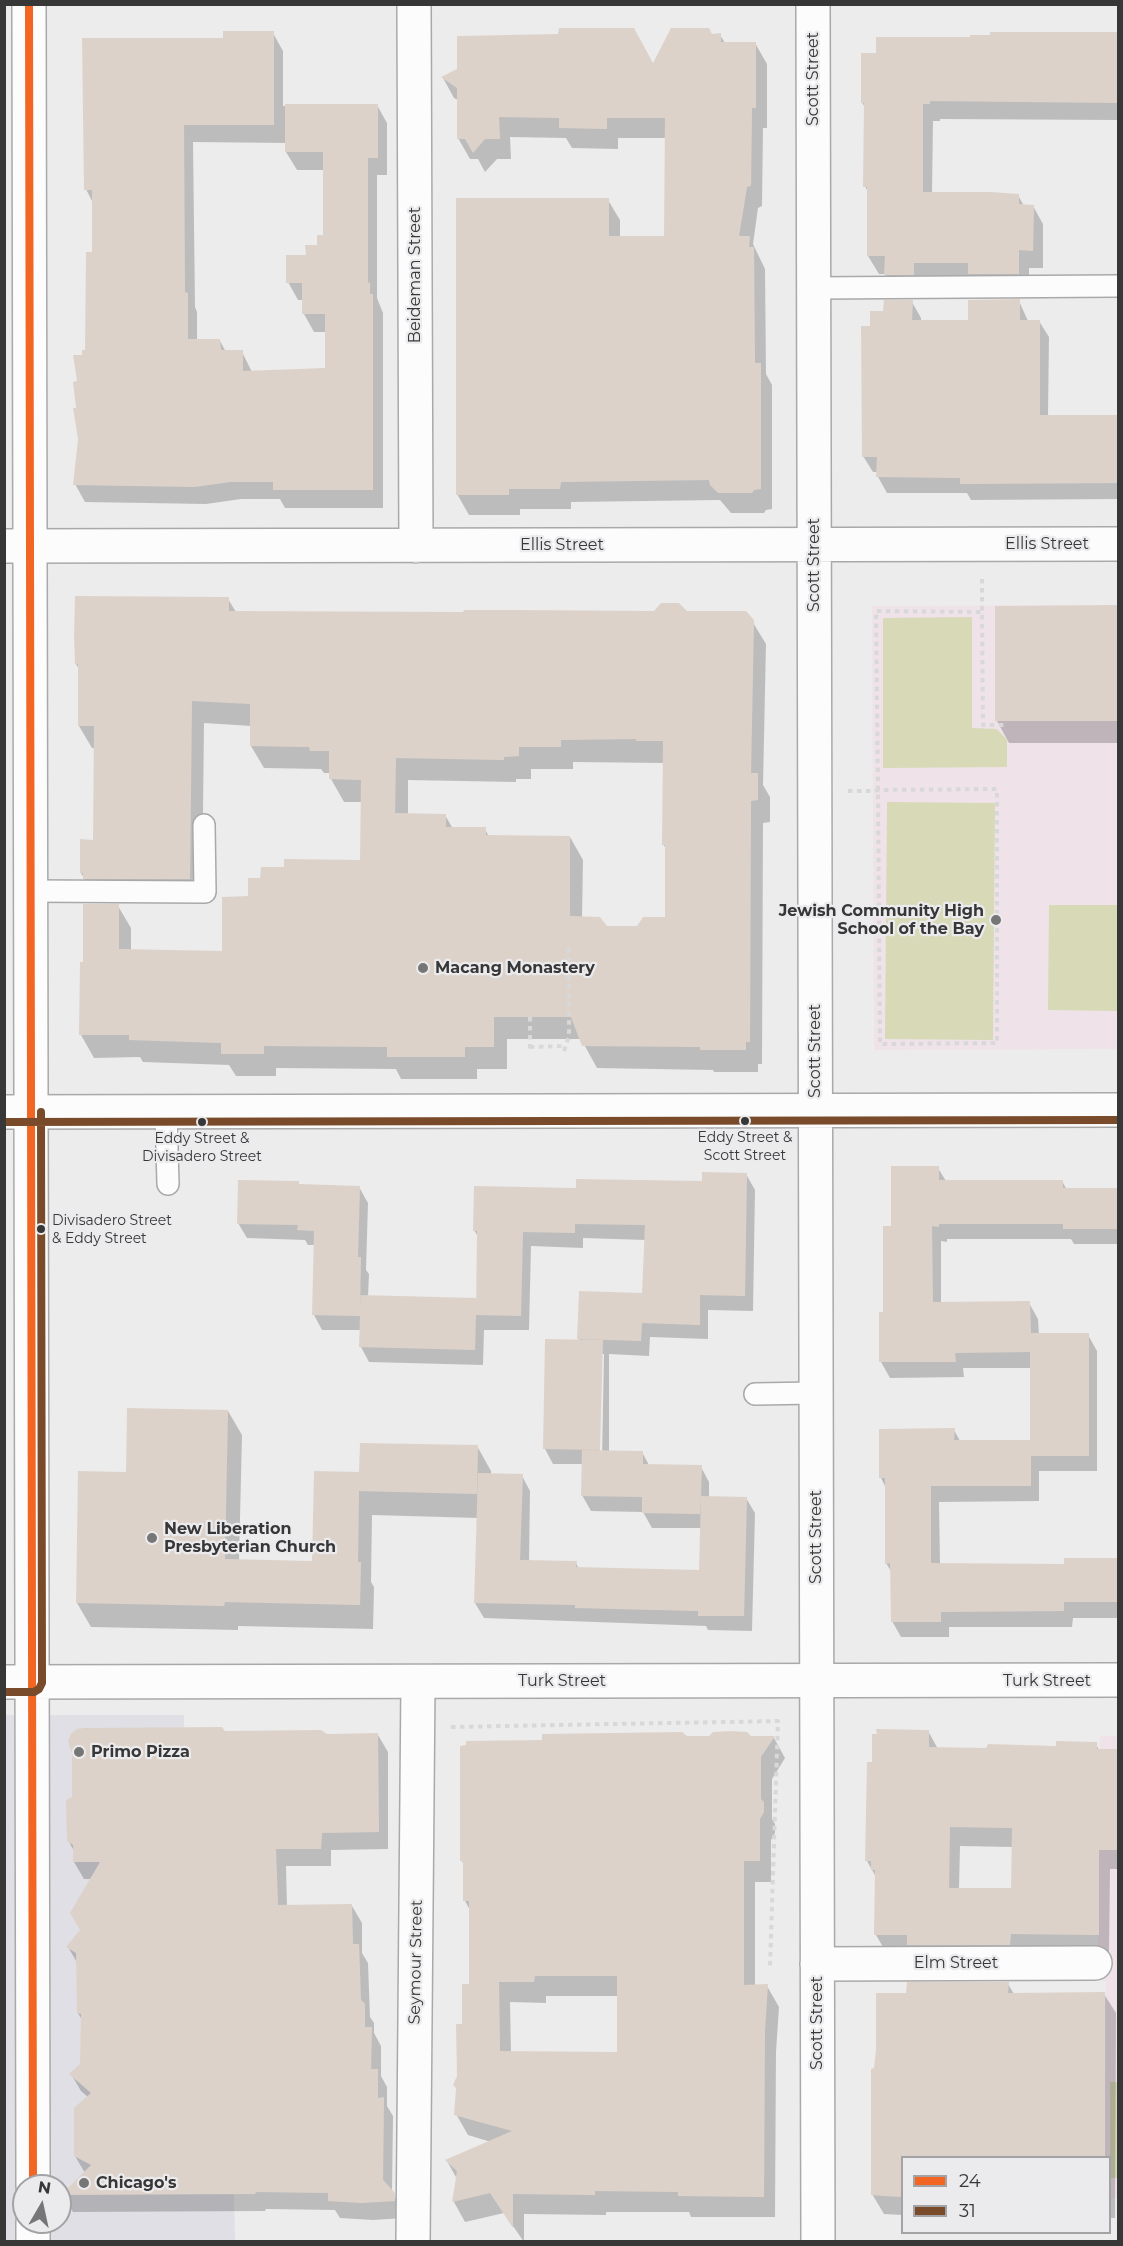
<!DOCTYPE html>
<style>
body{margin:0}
#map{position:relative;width:1123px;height:2246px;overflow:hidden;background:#ececed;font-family:Montserrat,sans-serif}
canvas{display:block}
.frame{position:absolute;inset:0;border:6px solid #373738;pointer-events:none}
.legend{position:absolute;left:901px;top:2156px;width:210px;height:78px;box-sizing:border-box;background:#ebebee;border:2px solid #a3a3a5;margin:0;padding:8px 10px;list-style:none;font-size:18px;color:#373738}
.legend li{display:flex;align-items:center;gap:12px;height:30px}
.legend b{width:30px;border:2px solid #a3a3a5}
.north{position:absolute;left:12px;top:2174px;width:60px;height:60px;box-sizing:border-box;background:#ebebee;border:2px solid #a3a3a5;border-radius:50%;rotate:9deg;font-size:16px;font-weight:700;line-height:24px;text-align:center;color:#373738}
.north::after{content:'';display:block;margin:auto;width:21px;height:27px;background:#767677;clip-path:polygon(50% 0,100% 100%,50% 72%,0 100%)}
</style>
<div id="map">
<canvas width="1123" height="2246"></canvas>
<div class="frame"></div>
<ul class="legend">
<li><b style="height:8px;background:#f26522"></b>24</li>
<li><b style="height:8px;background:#7a4b2a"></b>31</li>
</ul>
<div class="north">N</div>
</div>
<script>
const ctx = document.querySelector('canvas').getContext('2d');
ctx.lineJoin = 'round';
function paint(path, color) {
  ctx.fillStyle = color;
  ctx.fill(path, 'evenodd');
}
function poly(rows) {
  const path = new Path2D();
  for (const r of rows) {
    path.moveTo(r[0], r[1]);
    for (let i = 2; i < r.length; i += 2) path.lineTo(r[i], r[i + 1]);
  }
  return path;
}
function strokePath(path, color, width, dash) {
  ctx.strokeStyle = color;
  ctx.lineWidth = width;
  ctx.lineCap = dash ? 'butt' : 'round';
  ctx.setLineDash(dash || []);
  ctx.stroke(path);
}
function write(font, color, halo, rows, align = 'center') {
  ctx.font = font + ' Montserrat,sans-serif';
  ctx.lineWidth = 4.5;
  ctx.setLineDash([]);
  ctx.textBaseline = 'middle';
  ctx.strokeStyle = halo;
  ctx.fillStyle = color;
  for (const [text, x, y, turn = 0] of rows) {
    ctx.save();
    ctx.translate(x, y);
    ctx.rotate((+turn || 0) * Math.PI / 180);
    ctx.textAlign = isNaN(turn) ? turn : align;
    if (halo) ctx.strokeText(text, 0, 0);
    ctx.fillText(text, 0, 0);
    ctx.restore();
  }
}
paint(poly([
 [5,1715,184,1715,185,1864,227,1865,235,2241,5,2242],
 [24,2186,60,2186,60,2222,24,2222]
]), '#dfdfe5');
paint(poly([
 [1118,605,1118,1049,874,1050,872,606],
 [1100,1736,1118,1736,1118,2198,1110,2198,1110,2158,1105,2157,1106,1981,1097,1980]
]), '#efe2e9');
paint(poly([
 [972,617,972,728,997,729,1007,740,1007,767,883,768,883,618],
 [887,802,995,803,993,1040,885,1039],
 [1049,905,1118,905,1118,1011,1048,1010],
 [1110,2082,1118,2082,1118,2178,1110,2178]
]), '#d7d9b7');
paint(poly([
 [273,33,283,51,283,106,377,105,387,123,387,175,377,175,377,298,383,313,383,508,285,508,280,499,241,499,206,504,85,502,75,484,79,439,78,383,86,352,94,253,93,203,86,189,225,39],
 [193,142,286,143,286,152,297,170,324,170,324,237,319,247,307,257,288,282,298,300,304,300,304,314,314,332,326,332,326,369,252,372,242,352,226,352,220,341,197,341,197,312,195,307],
 [1118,33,1118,120,940,119,940,121,933,121,932,194,1018,195,1024,206,1033,206,1043,224,1043,268,1029,268,1029,292,896,292,885,274,879,274,868,256,868,192,865,186,865,108,862,102,877,54,971,39],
 [712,35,720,35,725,43,755,43,767,64,767,128,763,128,762,206,758,208,753,244,765,269,766,374,772,385,772,509,766,510,764,513,731,513,720,500,571,502,571,509,520,509,520,515,469,515,457,494,608,200,620,220,620,238,666,238,666,138,618,138,618,149,572,148,566,138,510,137,511,159,497,159,485,172,478,159,470,159,458,138,458,100,454,98,443,78,653,66],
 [1019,301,1028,321,1039,321,1049,337,1048,416,1118,416,1118,499,971,500,967,493,887,493,878,477,878,472,873,472,863,456,872,328,885,313,912,302,921,318,921,322,970,322],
 [228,599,236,612,686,613,752,621,766,644,763,785,770,797,770,822,763,823,762,1064,758,1064,758,1072,714,1072,713,1070,597,1068,581,1039,507,1039,507,1069,477,1069,477,1079,401,1079,396,1069,276,1068,276,1076,236,1076,229,1065,143,1062,140,1057,94,1058,81,1035,81,963,84,963,118,906,131,928,131,951,223,952,250,898,262,880,362,861,362,802,344,802,331,779,331,773,324,773,321,769,264,768,251,746,252,726,204,723,202,901,97,901,81,873,95,841,95,748,92,748,79,726,79,669,76,664],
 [573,762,664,763,663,844,667,850,666,919,638,928,606,927,582,918,583,860,570,837,489,837,485,829,453,829,445,815,408,815,408,780,516,782,516,779,531,779,531,769,573,769],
 [1118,607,1118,743,1009,743,997,721],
 [938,1168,946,1181,1062,1181,1067,1190,1118,1189,1118,1244,1074,1244,1071,1239,947,1239,947,1242,941,1241,941,1303,1029,1303,1038,1319,1039,1335,1088,1335,1097,1351,1097,1471,1039,1471,1039,1501,939,1502,940,1565,1065,1565,1118,1559,1118,1618,1073,1618,1072,1627,949,1627,949,1637,901,1637,892,1621,892,1573,886,1563,886,1488,881,1478,954,1430,960,1441,1032,1441,1032,1368,963,1368,964,1377,890,1378,881,1362,893,1228],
 [746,1174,755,1190,753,1311,708,1310,708,1339,650,1337,649,1356,609,1354,609,1452,642,1452,649,1465,701,1467,709,1482,709,1498,746,1498,755,1513,752,1631,708,1630,706,1626,484,1618,475,1603,478,1518,372,1515,371,1582,374,1587,373,1629,238,1626,238,1630,91,1627,77,1603,127,1473,228,1411,242,1435,239,1561,314,1562,361,1473,477,1446,491,1471,491,1475,522,1476,530,1491,529,1562,576,1563,579,1569,700,1572,701,1528,652,1528,643,1512,591,1511,582,1495,583,1464,553,1464,545,1449,580,1341,579,1339,644,1294,646,1240,583,1238,583,1248,531,1246,529,1330,484,1330,483,1365,369,1362,361,1347,361,1330,322,1330,314,1315,315,1245,308,1245,305,1240,247,1238,238,1223,300,1186,359,1187,368,1203,366,1270,369,1274,368,1297,475,1299,477,1303,479,1238,474,1230,577,1190,704,1183],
 [601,1354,604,1354,602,1458,599,1457],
 [928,1731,938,1749,1058,1747,1096,1744,1099,1750,1118,1750,1118,1869,1110,1869,1109,1954,887,1954,876,1935,876,1877,867,1861,874,1763],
 [960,1846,1013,1847,1012,1890,959,1889],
 [224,1732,378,1735,388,1752,388,1849,331,1850,331,1866,286,1866,287,1906,352,1906,362,1923,362,1953,368,1963,370,2017,374,2023,374,2033,381,2046,381,2076,387,2087,387,2106,393,2116,392,2192,404,2212,404,2218,373,2220,340,2218,335,2210,266,2209,265,2211,73,2212,63,2195,85,2173,75,2156,88,2097,81,2091,71,2074,81,2065,82,2020,78,2013,78,1964,68,1947,81,1931,92,1879,84,1879,74,1862,74,1851,68,1840],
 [686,1737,774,1738,785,1758,772,1779,772,1819,775,1824,775,1833,771,1840,771,1882,755,1882,755,1986,767,1986,779,2007,776,2052,775,2217,691,2217,689,2212,606,2212,606,2215,524,2214,524,2242,504,2213,465,2222,454,2202,457,2179,447,2161,491,2142,468,2135,456,2114,463,2026,470,1985,470,1910,465,1901,465,1867,462,1861,461,1747],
 [546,1996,618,1996,618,2054,511,2053,510,2002,546,2003],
 [1008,1984,1014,1994,1104,1994,1116,2013,1115,2218,1110,2218,1110,2158,902,2158,902,2215,884,2214,872,2194,876,2070,908,1994]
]), '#0003');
paint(poly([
 [559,28,634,28,653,63,671,28,709,28,712,34,721,33,721,42,756,42,756,108,752,108,751,186,747,187,739,236,750,236,749,247,754,247,755,363,761,363,761,489,754,490,752,493,718,493,710,485,709,480,561,482,560,489,509,489,509,495,456,495,456,198,609,198,609,236,664,236,665,118,607,118,607,129,559,128,559,118,499,117,500,139,485,139,473,153,465,139,457,139,457,88,441,77,457,69,457,36,558,34],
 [223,31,274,31,274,125,184,125,185,292,188,293,188,339,220,339,221,350,243,350,243,371,325,368,325,314,302,314,302,283,286,283,286,255,306,255,305,245,317,245,317,235,323,235,323,152,285,152,285,104,378,104,378,158,368,158,368,283,370,282,370,294,373,294,373,490,273,490,273,482,230,482,195,487,73,485,78,439,73,408,76,408,73,382,77,381,73,355,82,355,82,350,85,350,86,252,92,252,92,190,84,190,82,38,223,38],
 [990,32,1119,32,1119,103,930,101,930,104,923,104,923,192,991,192,1019,194,1019,204,1034,205,1033,251,1019,250,1019,274,968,274,968,263,914,263,914,275,884,275,885,256,867,256,867,187,863,187,864,103,861,103,861,53,876,53,876,37,970,37,970,35,990,35],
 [1020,299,1020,320,1040,320,1040,415,1119,415,1119,483,960,484,960,478,876,477,877,457,862,457,861,326,870,326,870,311,883,311,884,300,913,300,912,320,968,320,968,300],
 [75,596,229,597,229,611,463,612,464,610,516,610,654,611,661,603,679,603,687,611,746,611,754,620,751,773,758,773,758,800,751,801,750,1042,746,1042,746,1050,700,1050,700,1047,582,1046,571,1017,494,1017,494,1047,465,1047,465,1057,387,1057,387,1047,264,1046,264,1054,221,1054,221,1043,129,1040,129,1035,79,1035,80,962,83,962,83,904,119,904,119,949,222,951,222,897,248,896,248,878,260,878,261,867,284,867,284,859,360,860,361,780,329,779,329,751,310,751,309,747,250,746,250,704,192,701,190,879,83,879,83,873,80,873,80,839,93,840,94,726,78,726,78,664,75,664,74,637],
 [636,739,636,741,663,741,662,845,665,845,665,917,643,917,637,926,607,926,600,917,570,916,570,836,486,835,486,827,446,827,446,814,395,813,396,758,504,760,504,757,519,756,519,747,561,747,561,740],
 [1119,605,1119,721,995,721,995,606],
 [891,1166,939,1166,939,1180,1063,1180,1063,1188,1119,1188,1119,1229,1063,1229,1063,1224,939,1224,939,1227,932,1226,933,1302,1030,1301,1031,1333,1089,1333,1089,1456,1031,1456,1031,1486,931,1486,931,1563,1064,1564,1064,1558,1119,1558,1119,1602,1064,1602,1064,1611,941,1612,941,1622,891,1622,890,1563,885,1564,885,1478,879,1478,879,1429,955,1428,954,1440,1030,1440,1030,1352,955,1353,956,1362,879,1362,879,1312,883,1312,883,1226,891,1226],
 [702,1172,747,1173,745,1296,700,1295,700,1325,642,1323,641,1341,577,1339,579,1291,642,1293,645,1225,575,1224,575,1233,523,1232,521,1316,476,1315,475,1350,359,1347,360,1316,312,1315,314,1231,297,1230,298,1225,237,1224,238,1180,299,1181,299,1184,360,1186,358,1257,361,1257,360,1311,360,1295,476,1298,476,1311,477,1231,473,1231,474,1186,576,1188,576,1179,702,1181],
 [545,1339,603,1340,600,1450,543,1449],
 [127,1408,228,1410,225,1559,312,1561,314,1471,359,1472,360,1443,478,1445,477,1494,359,1491,358,1562,361,1562,360,1605,225,1602,224,1606,76,1603,78,1471,126,1472],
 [582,1450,643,1451,643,1464,702,1465,701,1496,747,1497,744,1616,698,1616,698,1611,575,1608,575,1605,474,1603,478,1473,523,1474,520,1560,577,1561,576,1567,699,1570,701,1496,700,1514,642,1513,642,1497,581,1496],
 [222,1727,225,1731,321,1730,327,1734,378,1733,379,1832,322,1833,321,1849,276,1849,278,1905,352,1904,353,1944,359,1944,361,2000,365,2004,365,2027,372,2027,371,2069,378,2069,378,2098,384,2097,383,2180,395,2193,395,2201,362,2203,328,2201,328,2193,256,2192,255,2194,61,2195,91,2165,74,2156,74,2108,91,2093,69,2074,80,2064,81,2014,77,2013,76,1953,66,1947,80,1930,70,1913,100,1862,73,1862,73,1845,67,1841,66,1800,72,1797,72,1754,68,1741,71,1734,77,1729,84,1728],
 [876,1729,929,1730,929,1747,986,1748,988,1744,1056,1746,1056,1741,1097,1742,1097,1749,1119,1749,1119,1850,1099,1850,1099,1935,1011,1934,1010,1945,907,1945,907,1935,874,1935,875,1870,871,1870,871,1861,865,1861,867,1762,872,1762,872,1734,877,1734],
 [950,1827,1012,1828,1011,1888,949,1888],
 [731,1731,747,1732,751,1736,775,1736,761,1757,761,1799,764,1802,764,1812,760,1819,760,1861,744,1861,744,1985,768,1984,765,2030,764,2197,678,2196,678,2192,595,2191,595,2195,513,2194,513,2228,490,2193,452,2202,457,2171,445,2160,512,2131,454,2115,456,2088,453,2085,457,2076,456,2024,462,2024,462,1984,469,1984,469,1901,463,1901,463,1861,460,1861,460,1746,466,1745,466,1741,542,1740,542,1734,682,1732,687,1736,709,1736,713,1732],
 [535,1976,617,1976,617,2052,500,2051,499,1982,534,1982],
 [907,1982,1009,1982,1008,1993,1105,1992,1105,2157,903,2157,903,2195,900,2197,871,2195,871,2069,874,2068,876,2050,876,1993,906,1993]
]), '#ddd2c9');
const service = poly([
 [814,288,1118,286],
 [30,891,205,892,204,825],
 [166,1112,168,1184],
 [755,1394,816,1393]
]);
const minor = poly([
 [414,4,416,546],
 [813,4,818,2242],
 [4,546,1118,544],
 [4,1112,1118,1110],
 [817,1964,1095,1963],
 [413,2242,418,1682]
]);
const secondary = poly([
 [29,4,33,2186],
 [4,1682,1118,1680],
 [33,2222,33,2242]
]);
strokePath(service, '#a9a9a9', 24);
strokePath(minor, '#a9a9a9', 36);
strokePath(secondary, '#a9a9a9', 36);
strokePath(poly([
 [982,579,982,612],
 [848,791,873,791,878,790,997,789,997,1043,880,1044,878,790,876,611,982,612,983,725,1007,725],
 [530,1017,530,1051],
 [530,1047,566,1046],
 [564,1051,569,1036,569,948],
 [451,1727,778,1721,770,1966]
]), '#d8d8d9', 4, [4.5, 4.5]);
strokePath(service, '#fcfcfc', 21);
strokePath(minor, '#fcfcfc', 33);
strokePath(secondary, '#fcfcfc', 33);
strokePath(poly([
 [29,4,33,2186]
]), '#f26522', 8);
strokePath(poly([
 [4,1122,1118,1120],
 [4,1692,34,1692,39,1689,42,1683,41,1112]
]), '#7a4b2a', 8);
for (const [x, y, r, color] of [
 [996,920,6,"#767677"],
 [423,968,6,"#767677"],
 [745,1121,5,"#373738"],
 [202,1122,5,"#373738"],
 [41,1229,5,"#373738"],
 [152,1538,6,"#767677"],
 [79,1752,6,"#767677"],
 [84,2183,6,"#767677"]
]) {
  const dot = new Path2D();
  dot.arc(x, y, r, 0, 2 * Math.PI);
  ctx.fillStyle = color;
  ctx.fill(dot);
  strokePath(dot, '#ebebee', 2);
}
write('14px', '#373738', '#ebebee', [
 ["Eddy Street &",745,1138],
 ["Scott Street",745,1156],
 ["Eddy Street &",202,1139],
 ["Divisadero Street",202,1157],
 ["Divisadero Street",52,1221,"left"],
 ["& Eddy Street",52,1239,"left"]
]);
write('16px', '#373738', '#ebebee', [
 ["Scott Street",813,79,-90],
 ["Beideman Street",415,275,-90],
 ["Ellis Street",1047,544],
 ["Ellis Street",562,545],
 ["Scott Street",814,565,-90],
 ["Scott Street",815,1051,-90],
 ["Scott Street",816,1537,-90],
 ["Turk Street",562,1681],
 ["Turk Street",1047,1681],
 ["Seymour Street",416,1962,-89],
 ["Elm Street",956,1963],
 ["Scott Street",817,2023,-90]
]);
write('bold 16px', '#373738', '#ebebee', [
 ["Jewish Community High",984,911,"right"],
 ["School of the Bay",984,929,"right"],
 ["Macang Monastery",435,968],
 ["New Liberation",164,1529],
 ["Presbyterian Church",164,1547],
 ["Primo Pizza",91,1752],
 ["Chicago's",96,2183]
], 'left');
</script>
